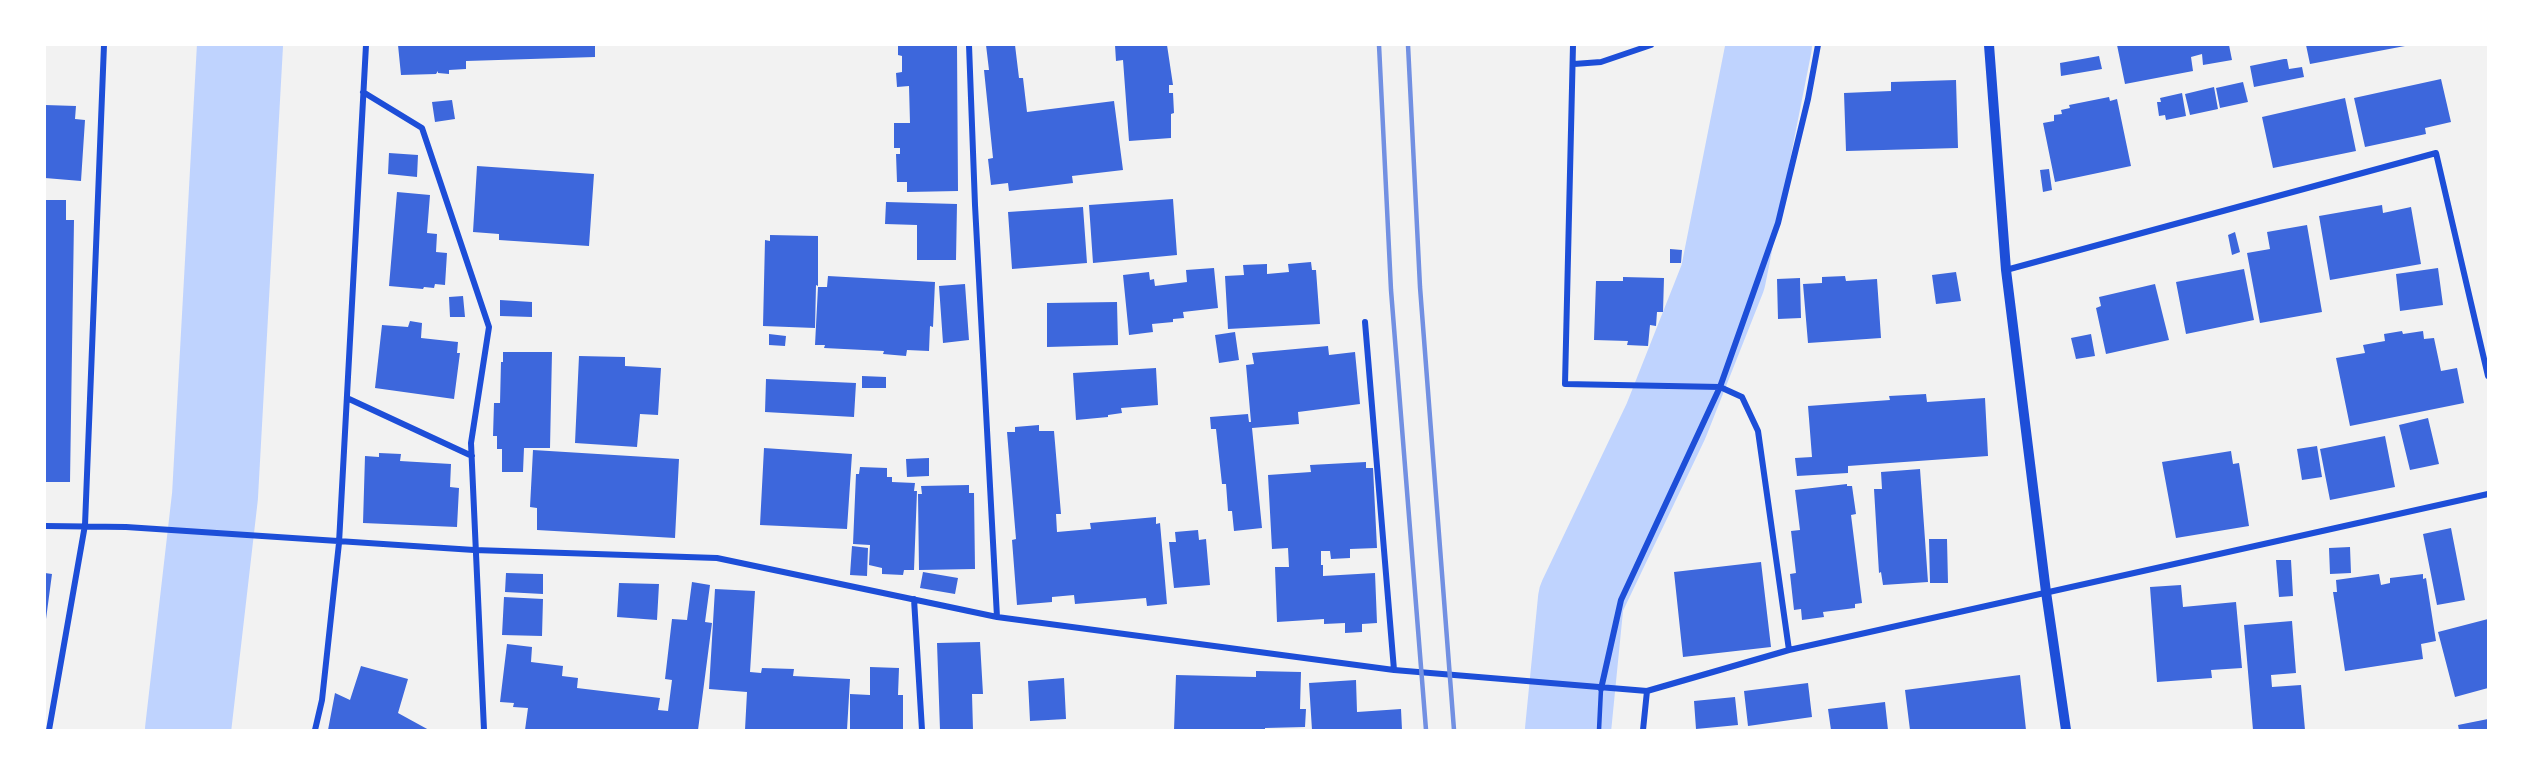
<!DOCTYPE html>
<style>
body{margin:0}
#map{position:relative;width:2533px;height:775px;overflow:hidden;background:#f2f2f2;font-family:"Archivo Narrow",sans-serif}
canvas{display:block}
.frame{position:absolute;inset:0;border:46px solid #fff;pointer-events:none}
</style>
<div id="map">
<canvas width="2533" height="775"></canvas>
<div class="frame"></div>
</div>
<script>
const ctx = document.querySelector('canvas').getContext('2d');
ctx.lineJoin = 'round';
function poly(rows) {
  const path = new Path2D();
  for (const r of rows) {
    path.moveTo(r[0], r[1]);
    for (let i = 2; i < r.length; i += 2) path.lineTo(r[i], r[i + 1]);
  }
  return path;
}
function strokePath(path, color, width, dash) {
  ctx.strokeStyle = color;
  ctx.lineWidth = width;
  ctx.lineCap = dash ? 'butt' : 'round';
  ctx.setLineDash(dash || []);
  ctx.stroke(path);
}
function paint(path, color) {
  ctx.fillStyle = color;
  ctx.fill(path, 'evenodd');
}
strokePath(poly([
 [188,730,215,496,240,45],
 [1568,730,1581,599,1666,421,1723,277,1769,45]
]), '#bfd3fe', 86);
paint(poly([
 [398,45,595,45,595,57,466,61,466,69,449,70,449,74,438,73,438,71,436,74,401,75],
 [898,45,957,45,958,191,907,192,907,182,897,182,896,154,900,154,900,148,894,148,894,123,910,123,909,86,897,87,896,73,902,72,902,56,898,55],
 [986,45,1015,45,1019,78,1023,78,1027,112,1114,101,1123,170,1072,176,1073,183,1009,191,1008,183,991,185,988,159,993,158,984,70,989,70],
 [1115,45,1167,45,1173,85,1169,85,1169,93,1173,93,1174,113,1171,114,1171,138,1129,141,1123,60,1116,61],
 [2117,45,2229,45,2232,60,2203,65,2202,54,2191,57,2193,71,2125,84],
 [2306,45,2405,45,2405,46,2310,64],
 [2099,56,2102,69,2061,76,2060,63],
 [2284,59,2287,59,2289,69,2302,67,2304,77,2254,87,2250,66],
 [2441,79,2451,122,2425,128,2426,134,2365,147,2354,98],
 [1956,80,1958,148,1846,151,1844,93,1891,91,1891,82],
 [2243,82,2248,102,2220,108,2216,88],
 [2214,87,2218,109,2190,115,2185,94],
 [2182,93,2186,116,2166,120,2165,115,2159,116,2157,102,2161,102,2160,98],
 [2109,97,2110,101,2117,99,2131,166,2055,182,2043,123,2054,121,2054,115,2062,114,2061,110,2070,108,2069,105],
 [2345,98,2356,151,2273,168,2262,117],
 [452,100,455,119,435,122,432,102],
 [45,105,76,106,75,119,85,120,81,181,45,178],
 [389,153,418,155,417,177,388,174],
 [477,166,594,174,589,246,499,240,499,234,473,232],
 [2049,169,2052,190,2043,192,2040,170],
 [397,192,430,195,427,233,437,234,436,252,447,253,445,285,435,284,434,288,424,287,423,289,389,286],
 [1173,199,1177,255,1093,263,1089,205],
 [45,200,66,200,66,220,74,220,70,482,45,482],
 [886,202,957,204,956,260,917,260,917,225,885,224],
 [2382,205,2383,213,2411,207,2421,264,2330,280,2319,216],
 [1083,207,1087,263,1012,269,1008,212],
 [2307,225,2322,312,2260,323,2247,253,2270,249,2267,232],
 [2235,232,2240,252,2232,255,2228,235],
 [770,235,818,236,818,286,816,285,815,328,763,326,765,240,770,241],
 [1670,249,1682,250,1681,263,1670,263],
 [1311,262,1312,270,1316,270,1320,324,1228,329,1225,276,1244,275,1243,265,1267,264,1267,274,1289,272,1288,264],
 [1214,268,1218,308,1183,312,1184,318,1173,319,1173,322,1152,324,1153,332,1129,335,1123,275,1149,272,1150,280,1154,279,1155,286,1187,282,1186,270],
 [2438,268,2443,305,2400,311,2396,274],
 [2244,269,2254,320,2186,334,2176,282],
 [1956,272,1961,301,1936,304,1932,275],
 [828,276,935,282,933,327,930,326,929,351,907,350,906,356,883,354,884,351,824,348,825,345,815,345,818,287,827,287],
 [1845,276,1846,281,1877,279,1881,338,1808,343,1803,284,1822,283,1822,277],
 [1623,277,1664,278,1663,312,1657,312,1656,326,1650,325,1648,346,1627,345,1628,341,1594,340,1596,281,1623,281],
 [1800,278,1801,318,1778,319,1777,279],
 [965,284,969,340,943,343,939,286],
 [2155,284,2169,340,2106,354,2096,308,2101,306,2099,297],
 [463,296,465,317,450,317,449,297],
 [500,300,532,302,532,317,500,316],
 [1117,302,1118,345,1047,347,1047,303],
 [410,321,422,323,421,338,458,342,457,353,460,353,454,399,375,388,382,325,408,327],
 [2402,331,2403,334,2423,331,2424,339,2434,338,2441,371,2457,368,2464,403,2350,426,2336,358,2365,353,2363,345,2385,341,2384,334],
 [1235,332,1239,360,1219,363,1215,335],
 [769,334,786,336,785,346,769,345],
 [2091,334,2095,356,2076,359,2071,338],
 [1328,346,1329,355,1355,352,1360,404,1298,412,1299,424,1252,428,1262,528,1234,531,1232,511,1228,511,1226,484,1222,484,1216,429,1211,429,1210,417,1248,414,1249,422,1251,422,1246,365,1254,364,1252,353],
 [503,352,552,352,550,448,524,448,523,472,502,472,502,449,497,449,497,436,493,436,494,403,500,403,501,362,503,362],
 [579,356,625,357,625,366,661,368,658,415,640,414,637,447,575,443],
 [1156,368,1158,405,1121,408,1122,413,1108,415,1108,417,1076,420,1073,373],
 [862,376,886,377,886,388,862,388],
 [766,379,856,383,854,417,765,412],
 [1926,394,1927,402,1985,398,1988,456,1848,466,1848,473,1797,476,1795,458,1812,457,1808,406,1890,400,1889,396],
 [2428,418,2439,464,2410,470,2399,425],
 [1039,425,1039,431,1054,431,1061,514,1056,514,1057,532,1091,529,1090,523,1156,517,1156,524,1160,523,1167,604,1147,606,1146,598,1075,604,1074,595,1052,597,1052,602,1017,605,1012,540,1016,539,1007,432,1015,432,1015,427],
 [2385,436,2395,487,2330,500,2320,449],
 [2317,446,2322,477,2302,480,2297,449],
 [764,448,852,454,847,529,760,525],
 [533,450,679,459,675,538,537,530,537,508,530,507],
 [2231,451,2233,464,2239,463,2249,526,2176,538,2162,462],
 [379,453,401,454,400,461,451,464,450,487,459,488,457,527,363,523,365,456,379,457],
 [929,458,929,476,907,477,906,459],
 [1366,462,1366,468,1373,468,1377,548,1350,549,1350,558,1331,559,1330,551,1321,551,1321,565,1323,565,1323,576,1375,573,1377,623,1362,624,1362,632,1345,633,1345,623,1324,624,1324,619,1277,622,1275,567,1289,567,1288,548,1272,549,1268,475,1311,472,1310,465],
 [860,467,887,468,887,477,892,477,892,482,915,483,914,491,917,491,914,570,904,570,903,575,882,574,882,568,869,565,870,545,853,544,856,474,859,474],
 [1920,469,1928,582,1883,585,1881,572,1879,573,1874,489,1882,489,1881,472],
 [1847,484,1847,486,1852,486,1856,514,1851,515,1862,603,1855,604,1855,608,1823,612,1824,617,1802,620,1801,609,1794,610,1790,574,1796,573,1791,531,1800,530,1795,490],
 [969,485,969,493,974,493,975,569,919,570,918,494,922,494,921,486],
 [2451,528,2465,600,2437,605,2423,534],
 [1198,530,1199,540,1206,539,1210,585,1174,588,1169,542,1176,542,1175,532],
 [1929,539,1947,539,1948,583,1930,583],
 [852,546,868,548,867,576,850,575],
 [2350,547,2351,573,2330,574,2329,548],
 [2276,560,2291,560,2293,596,2279,597],
 [1761,562,1771,647,1683,657,1674,572],
 [923,572,958,578,955,594,920,588],
 [45,573,52,574,46,619,45,619],
 [506,573,543,574,543,594,505,592],
 [2379,574,2381,585,2390,583,2390,578,2423,574,2423,579,2426,578,2436,641,2421,644,2423,659,2345,671,2333,592,2337,592,2336,580],
 [692,582,710,585,705,622,712,623,698,730,525,730,528,708,513,707,514,703,500,702,507,644,532,647,531,662,563,666,562,676,578,678,577,688,660,698,658,710,668,711,672,680,665,679,672,619,687,620],
 [619,583,659,584,657,620,617,617],
 [2181,585,2183,607,2236,602,2242,668,2211,670,2212,678,2157,682,2150,587],
 [715,589,755,591,750,672,761,673,762,668,794,669,793,676,850,679,847,730,745,730,747,692,709,689],
 [504,597,543,599,542,636,502,635],
 [2488,619,2488,688,2455,697,2438,632],
 [2292,621,2296,673,2271,675,2272,687,2301,685,2305,730,2253,730,2244,625],
 [980,642,983,694,972,694,973,730,940,730,937,643],
 [361,666,408,679,398,713,429,730,328,730,335,693,350,700],
 [870,667,899,668,898,695,903,695,903,730,850,730,850,694,870,695],
 [1256,671,1301,672,1300,709,1306,709,1305,727,1265,728,1265,730,1174,730,1176,675,1256,677],
 [2020,675,2026,730,1910,730,1905,690],
 [1064,678,1066,719,1030,721,1028,681],
 [1356,680,1357,712,1401,709,1402,730,1312,730,1309,683],
 [1808,683,1812,717,1748,726,1744,691],
 [1735,697,1738,725,1696,729,1694,701],
 [1885,702,1888,730,1831,730,1828,709],
 [2488,719,2488,730,2459,730,2458,725]
]), '#3d67dc');
strokePath(poly([
 [1599,730,1601,689]
]), '#1d4ed8', 4.5);
strokePath(poly([
 [969,45,975,205,997,617],
 [1573,45,1565,384,1720,387,1742,397,1758,431,1789,650],
 [1574,64,1601,62,1651,45],
 [363,92,422,128,489,327,471,443,484,730],
 [2006,270,2436,153,2488,376],
 [1365,322,1394,670],
 [347,398,472,456],
 [45,526,126,527,474,550,717,558,997,617,1394,670,1647,691,1789,650,2488,494],
 [914,599,922,730],
 [1601,689,1621,600,1720,387,1778,223,1808,99,1818,45],
 [49,730,85,525,104,45],
 [315,730,322,700,339,543,366,45],
 [1643,730,1647,691]
]), '#1d4ed8', 6);
strokePath(poly([
 [1989,45,2006,270,2046,592,2066,730]
]), '#1d4ed8', 10);
strokePath(poly([
 [1379,45,1391,290,1426,730],
 [1408,45,1420,287,1454,730]
]), '#7290e2', 4.5);
</script>
